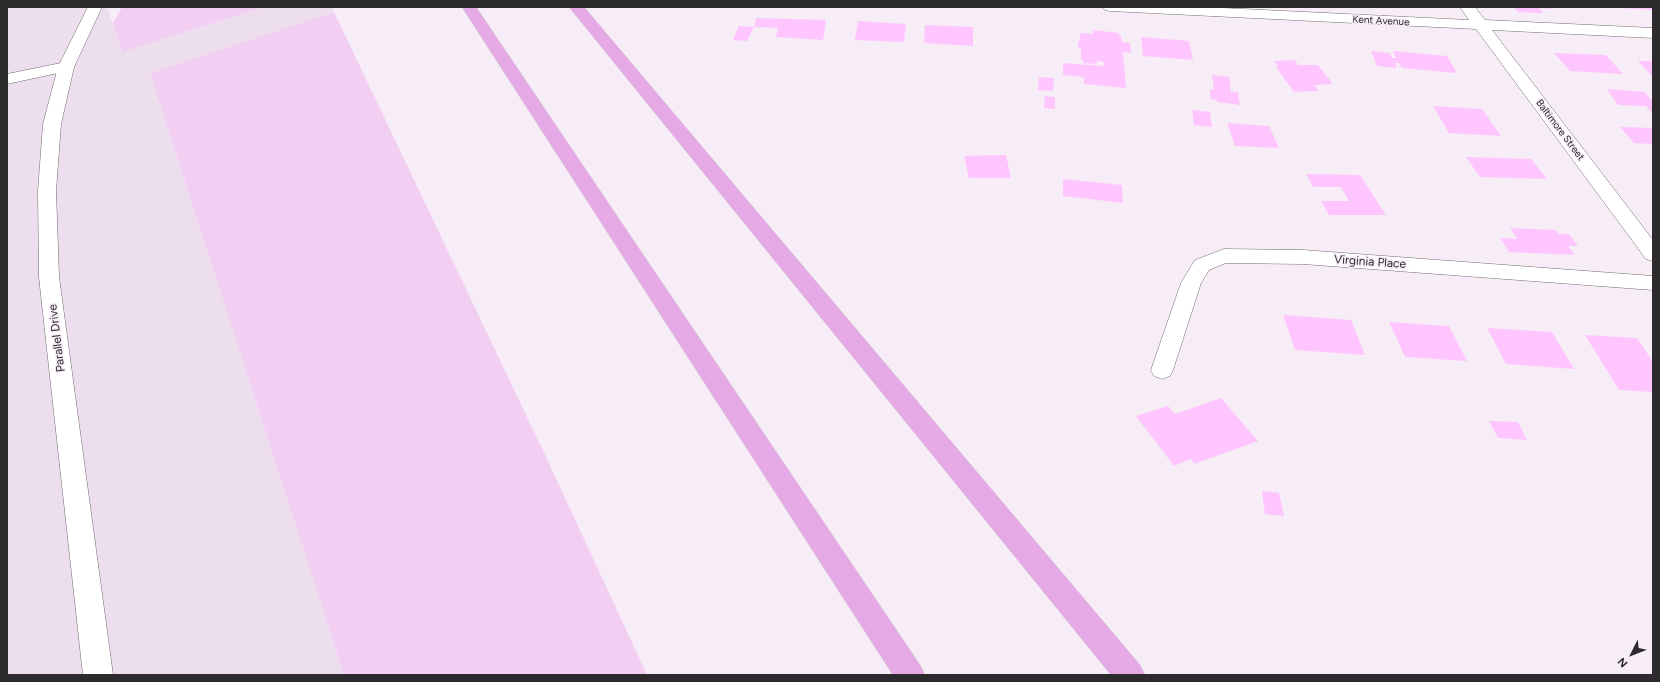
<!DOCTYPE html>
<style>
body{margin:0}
#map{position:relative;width:1660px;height:682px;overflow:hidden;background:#f6edf6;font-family:Figtree,sans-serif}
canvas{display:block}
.frame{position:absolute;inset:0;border:8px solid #2d2a2d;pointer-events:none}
.north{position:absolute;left:1612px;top:634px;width:40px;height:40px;-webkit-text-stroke:3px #f6edf6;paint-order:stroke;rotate:228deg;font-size:11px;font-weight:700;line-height:16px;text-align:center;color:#2d2a2d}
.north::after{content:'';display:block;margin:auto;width:14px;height:18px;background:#2d2a2d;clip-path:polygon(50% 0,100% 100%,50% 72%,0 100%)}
</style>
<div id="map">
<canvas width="1660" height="682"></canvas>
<div class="frame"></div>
<div class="north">N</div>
</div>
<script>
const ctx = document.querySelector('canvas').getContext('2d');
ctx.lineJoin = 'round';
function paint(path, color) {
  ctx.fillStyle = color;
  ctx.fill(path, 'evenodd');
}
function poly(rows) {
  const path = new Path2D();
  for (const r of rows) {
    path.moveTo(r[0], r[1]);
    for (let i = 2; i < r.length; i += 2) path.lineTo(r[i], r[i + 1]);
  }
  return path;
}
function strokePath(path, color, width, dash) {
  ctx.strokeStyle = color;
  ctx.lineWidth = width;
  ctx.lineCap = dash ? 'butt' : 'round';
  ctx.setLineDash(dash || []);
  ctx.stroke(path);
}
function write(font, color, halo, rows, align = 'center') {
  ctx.font = font + ' Figtree,sans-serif';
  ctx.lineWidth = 3;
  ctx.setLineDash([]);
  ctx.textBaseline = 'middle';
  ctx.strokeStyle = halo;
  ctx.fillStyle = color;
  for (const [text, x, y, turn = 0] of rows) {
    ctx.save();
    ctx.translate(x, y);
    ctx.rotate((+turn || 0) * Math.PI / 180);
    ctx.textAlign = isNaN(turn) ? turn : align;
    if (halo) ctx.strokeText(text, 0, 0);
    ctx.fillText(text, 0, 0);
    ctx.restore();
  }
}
paint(poly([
 [7,7,107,7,123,52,263,7,332,7,334,12,150,73,344,675,7,675]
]), '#ecdeec');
paint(poly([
 [122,7,263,7,123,52,113,23],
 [334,12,547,459,647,675,344,675,150,73]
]), '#f2cef2');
paint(poly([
 [1514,7,1551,7,1553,9,1539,8,1543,13,1518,12],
 [1620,7,1653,7,1653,10,1620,8],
 [756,18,826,20,823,40,776,37,778,28,754,27],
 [858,21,906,24,904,42,855,40],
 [925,25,973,27,973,46,924,43],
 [739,26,754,27,747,41,733,40],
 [1093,30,1119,33,1119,36,1121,36,1122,42,1130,43,1131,53,1123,52,1126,88,1084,84,1084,77,1063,75,1063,63,1104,66,1104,62,1097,61,1097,64,1083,63,1083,60,1081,60,1081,48,1078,48,1078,41,1080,41,1080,33,1093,34],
 [1141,37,1189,41,1193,60,1143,56],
 [1371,51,1390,53,1392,58,1396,58,1393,51,1447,56,1457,73,1402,68,1399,63,1395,63,1397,68,1377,66],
 [1554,53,1606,55,1623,74,1570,71],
 [1295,60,1298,65,1318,65,1333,84,1314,85,1319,91,1294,92,1275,66,1278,66,1274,61],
 [1638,61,1653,61,1653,77],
 [1212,75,1229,77,1231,92,1238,92,1240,105,1217,102,1217,100,1211,99,1210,89,1214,90],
 [1039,77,1054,78,1053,91,1038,90],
 [1607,89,1645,92,1653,102,1653,113,1651,112,1646,106,1618,105],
 [1045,96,1055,97,1055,109,1044,108],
 [1433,106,1482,109,1501,136,1449,133],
 [1192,110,1210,112,1212,127,1194,125],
 [1227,123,1269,126,1279,148,1235,146],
 [1620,127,1653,128,1653,144,1634,143],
 [1006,155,1011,178,969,178,964,156],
 [1466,157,1531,159,1547,179,1480,177],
 [1306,174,1360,175,1386,215,1329,215,1321,201,1349,201,1341,187,1313,187],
 [1063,179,1122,185,1123,203,1063,196],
 [1510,228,1556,230,1559,234,1569,234,1578,246,1568,246,1575,255,1509,252,1500,238,1517,239],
 [1283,315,1351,320,1365,355,1295,350],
 [1389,322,1449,326,1467,361,1405,357],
 [1487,328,1552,332,1574,369,1506,364],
 [1585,335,1637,338,1653,362,1653,392,1619,390],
 [1221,398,1258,441,1194,464,1191,459,1174,466,1136,416,1168,406,1175,414],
 [1489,421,1518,422,1527,440,1498,438],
 [1262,491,1279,493,1284,516,1265,514]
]), '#ffc5ff');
const minor = poly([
 [1103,7,1202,7,1469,20,1460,7,1475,7,1485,20,1653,28,1653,38,1492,30,1653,240,1653,261,1646,259,1476,29,1110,11,1105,10,1103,7],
 [66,62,72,64,74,67,72,70,7,84,7,74,66,62],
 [1224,249,1303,250,1653,276,1653,290,1303,264,1226,263,1209,270,1201,283,1173,370,1170,376,1162,379,1154,376,1151,370,1181,283,1195,260,1224,249]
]);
const tertiary = poly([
 [88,7,102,7,74,67,61,124,56,191,59,277,113,675,83,675,39,277,38,191,43,124,58,67,88,7]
]);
const motorway = poly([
 [462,7,476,7,920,665,925,675,893,675,462,7],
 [569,7,584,7,1140,665,1145,675,1111,675,569,7]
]);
strokePath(minor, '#726b72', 1);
strokePath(tertiary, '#726b72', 1);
strokePath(motorway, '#d1d0d1', 1);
paint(minor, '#fff');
paint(tertiary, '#fff');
paint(motorway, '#e5a9e5');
write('10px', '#2d2a2d', '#f6edf6', [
 ["Kent Avenue",1381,21,3],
 ["Baltimore Street",1560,130,53]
]);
write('12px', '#2d2a2d', '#f6edf6', [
 ["Virginia Place",1370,262,4],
 ["Parallel Drive",57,338,-97]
]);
</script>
